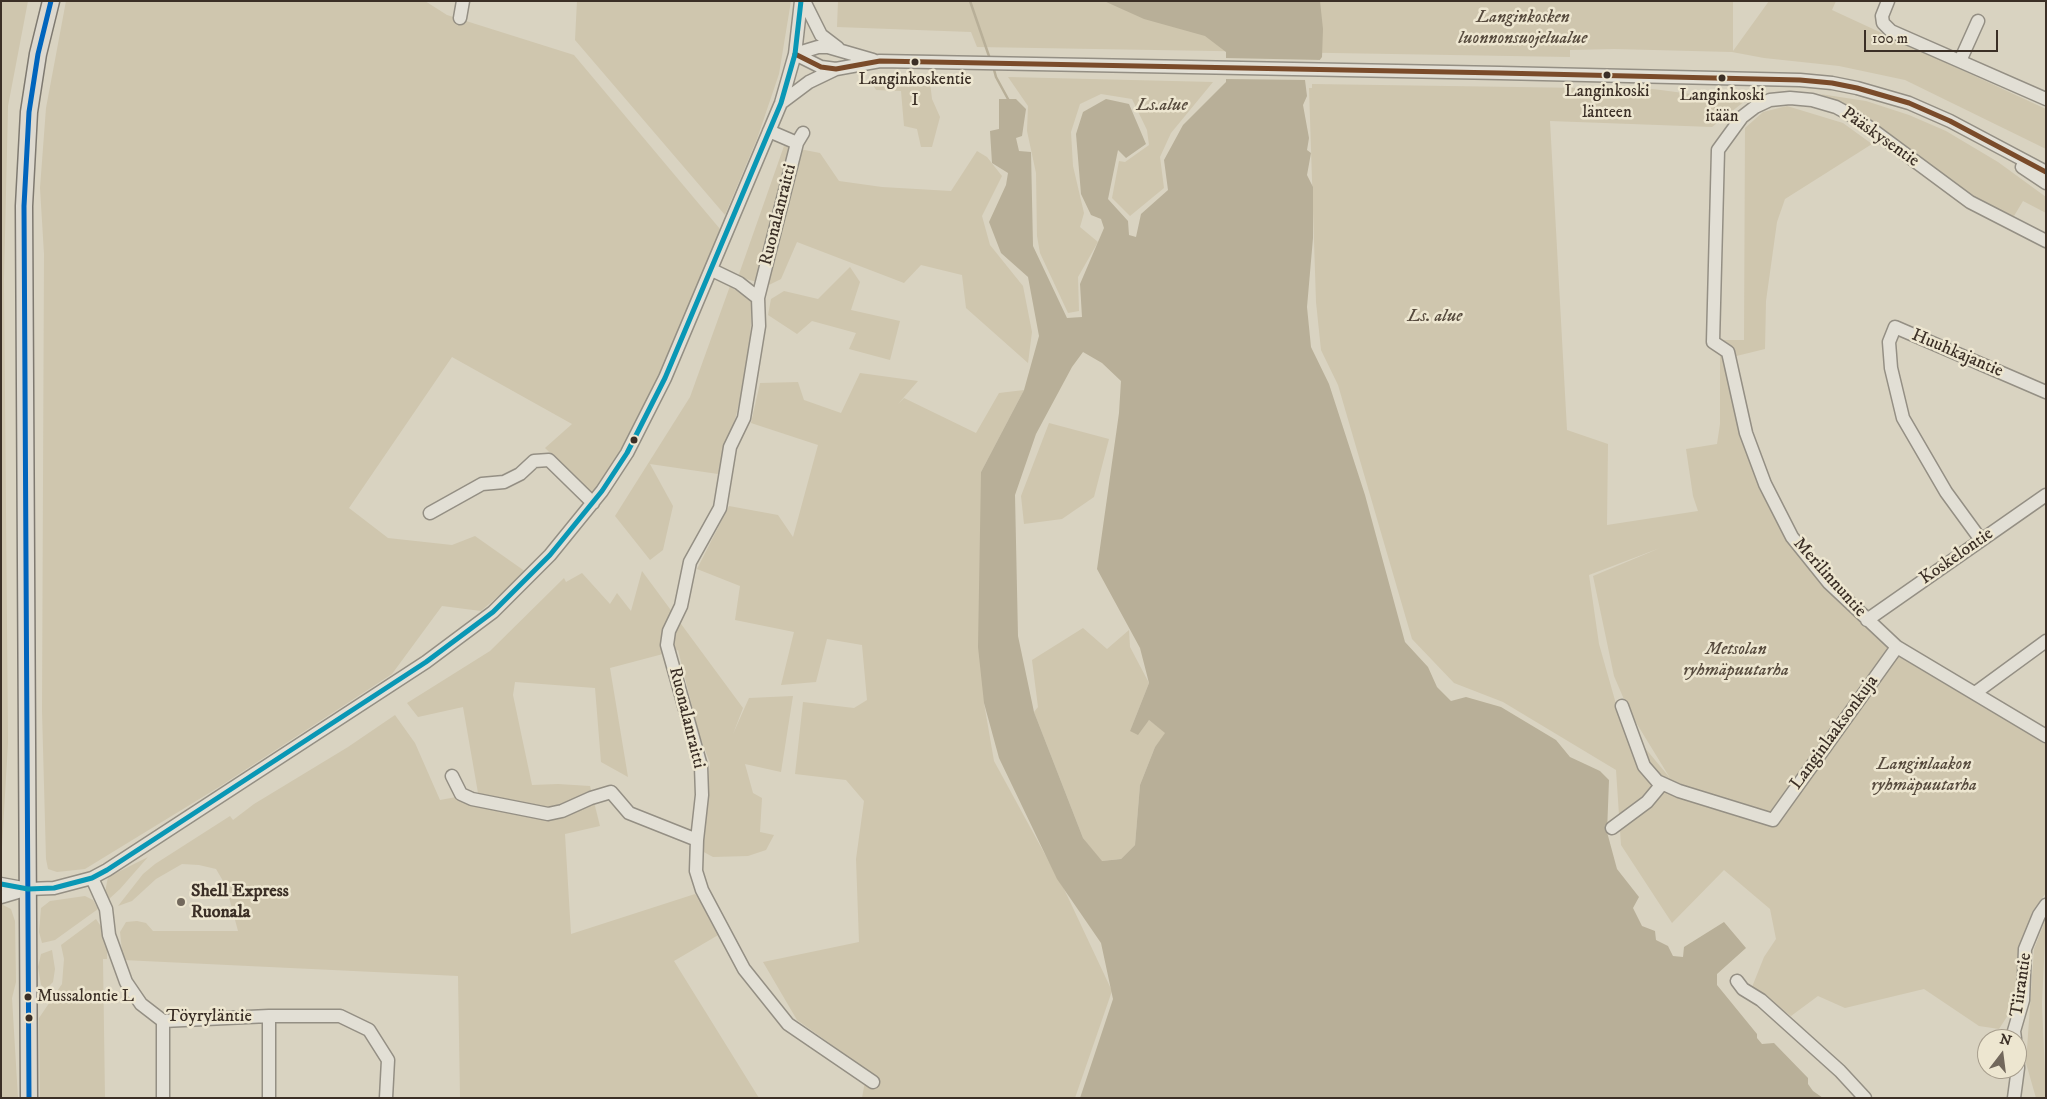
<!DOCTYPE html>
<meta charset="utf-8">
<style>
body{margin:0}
#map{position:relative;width:2047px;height:1099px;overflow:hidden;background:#d9d3c1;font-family:"IM FELL DW Pica",serif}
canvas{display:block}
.frame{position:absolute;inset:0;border:2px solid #3b2f26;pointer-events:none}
.north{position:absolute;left:1977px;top:1029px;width:50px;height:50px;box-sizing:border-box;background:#ede6d0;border:1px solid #a69d8c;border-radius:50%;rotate:15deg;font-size:14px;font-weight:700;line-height:20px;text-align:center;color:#3b2f26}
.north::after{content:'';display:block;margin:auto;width:18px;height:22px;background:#72685c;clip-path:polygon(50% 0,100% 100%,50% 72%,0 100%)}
.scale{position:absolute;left:1864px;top:30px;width:134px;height:22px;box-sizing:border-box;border:2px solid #3b2f26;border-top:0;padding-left:6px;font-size:15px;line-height:18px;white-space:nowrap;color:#3b2f26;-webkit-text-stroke:4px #ede6d0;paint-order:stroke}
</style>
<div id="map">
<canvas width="2047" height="1099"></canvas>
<div class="frame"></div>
<div class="north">N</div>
<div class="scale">100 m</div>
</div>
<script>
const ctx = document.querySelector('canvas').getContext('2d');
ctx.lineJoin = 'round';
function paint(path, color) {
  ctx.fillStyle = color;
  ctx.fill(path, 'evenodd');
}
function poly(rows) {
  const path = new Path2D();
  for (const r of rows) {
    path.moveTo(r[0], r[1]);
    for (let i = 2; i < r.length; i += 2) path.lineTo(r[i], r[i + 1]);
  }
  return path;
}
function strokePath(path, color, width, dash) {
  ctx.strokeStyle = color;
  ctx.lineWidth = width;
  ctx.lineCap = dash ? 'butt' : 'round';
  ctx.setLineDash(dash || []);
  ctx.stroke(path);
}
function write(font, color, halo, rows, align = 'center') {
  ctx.font = font + ' "IM FELL DW Pica",serif';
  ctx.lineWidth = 5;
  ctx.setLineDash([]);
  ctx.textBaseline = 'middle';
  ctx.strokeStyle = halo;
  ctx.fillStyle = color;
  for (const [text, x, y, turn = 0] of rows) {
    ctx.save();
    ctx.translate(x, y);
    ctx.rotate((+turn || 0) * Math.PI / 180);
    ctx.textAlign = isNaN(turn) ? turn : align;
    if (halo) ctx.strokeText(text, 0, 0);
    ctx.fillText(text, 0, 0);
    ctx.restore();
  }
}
paint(poly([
 [1,1,28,1,8,106,4,279,8,743,1,864],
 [66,1,425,1,447,15,574,55,720,229,697,292,648,399,623,448,593,494,545,448,572,424,452,357,349,508,388,538,452,545,475,536,526,572,481,611,442,606,392,674,219,787,85,869,57,872,48,869,46,859,42,711,44,254,40,188,46,108],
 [577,1,791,1,779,74,757,139,725,215,575,40],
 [838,1,1733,1,1733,51,1769,1,1836,1,1832,10,2046,109,2046,149,1905,80,1839,66,1764,58,1732,52,1614,49,1570,50,1570,57,977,47,971,32,837,27],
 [1008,77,1213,82,1171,133,1160,157,1164,188,1130,216,1112,198,1119,161,1125,162,1149,145,1147,130,1132,99,1101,94,1080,104,1071,132,1073,166,1084,213,1080,227,1098,242,1078,277,1079,311,1068,313,1040,253,1037,236,1036,173,1027,131,1028,106],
 [870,80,930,82,932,99,940,117,932,147,921,147,917,129,904,126,901,91,876,90],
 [1312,84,1653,89,1714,97,1750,97,1712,127,1550,121,1567,430,1608,444,1607,525,1698,511,1693,496,1686,449,1717,444,1720,424,1720,340,1744,340,1745,128,1763,112,1787,106,1843,123,1872,144,1785,199,1777,222,1766,301,1765,349,1724,359,1742,440,1760,486,1788,540,1897,652,2046,742,2046,893,2032,912,2019,953,2019,998,1999,1029,1979,1026,1924,989,1845,1008,1818,996,1791,1016,1752,987,1764,957,1776,939,1770,909,1724,870,1672,923,1621,845,1616,770,1503,702,1454,683,1412,639,1338,385,1321,350,1316,302,1309,88,1312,88],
 [1660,548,1593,576,1614,676,1629,711,1670,778,1620,718,1599,644,1589,575],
 [1820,94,1866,101,1909,115,1946,131,1998,162,2046,197,2046,213,2023,201,2014,216,1972,198,1852,107],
 [784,146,820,153,839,181,882,187,951,191,977,151,987,157,1002,176,982,216,990,245,1023,286,1032,332,1028,363,966,308,962,275,921,265,904,283,797,242,781,279,769,285,738,277],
 [850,267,860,282,851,310,900,321,890,360,849,349,856,333,812,321,797,334,768,315,771,299,784,291,818,299],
 [730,286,752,302,749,361,736,416,718,474,650,464,673,506,663,550,650,560,615,516,690,397],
 [860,373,918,381,898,404,904,398,976,433,999,393,1024,390,981,472,984,703,994,761,1065,891,1112,991,1075,1098,862,1098,867,1070,797,1020,763,962,859,942,856,859,864,801,846,780,795,774,803,702,854,708,867,700,862,645,827,639,816,682,781,685,794,632,735,620,740,586,697,569,729,506,778,515,793,537,818,445,751,423,760,383,798,382,804,400,841,413],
 [1049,423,1109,439,1094,497,1062,519,1024,524,1021,496],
 [642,571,743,708,733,734,749,698,793,696,781,772,745,764,753,793,762,798,760,832,774,835,766,850,748,856,713,857,700,850,710,763,699,734,678,650,610,668,628,777,601,762,595,688,515,682,513,695,532,785,558,784,590,786,600,826,565,834,571,934,695,894,725,931,674,961,759,1098,460,1098,458,976,123,960,120,932,126,922,137,921,146,923,153,931,238,931,226,886,216,869,199,865,182,864,156,879,132,901,118,906,143,874,155,864,230,816,233,820,254,804,348,747,395,715,415,743,440,800,478,793,463,707,418,717,407,703,490,651,564,578,566,582,582,573,610,604,617,593,631,611],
 [1083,628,1107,649,1129,630,1130,647,1149,683,1130,731,1149,720,1166,733,1155,747,1140,785,1135,845,1121,859,1101,861,1083,838,1034,712,1038,707,1032,660],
 [148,857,120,889,109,899,105,892,108,877],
 [85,896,93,900,98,909,55,940,42,943,39,932,41,908,50,901],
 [1,904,11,909,15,921,16,982,12,998,18,1098,1,1098],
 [2046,918,2042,1004,2046,1098,2036,1098,2026,1063,2034,949],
 [96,919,104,931,107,946,107,959,103,959,105,1098,40,1098,39,1018,62,984,64,959,61,945],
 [52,950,55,969,53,982,46,989,41,985,38,967,41,954]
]), '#cfc6ae');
paint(poly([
 [1104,1,1320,1,1323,29,1322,57,1305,80,1307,96,1303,105,1309,138,1307,150,1311,153,1307,175,1313,187,1313,238,1307,307,1311,347,1329,384,1365,495,1405,642,1428,667,1437,687,1451,701,1466,697,1501,707,1556,740,1570,757,1600,771,1609,780,1607,832,1617,869,1639,897,1633,908,1642,926,1655,931,1656,940,1668,946,1673,956,1683,957,1684,947,1724,922,1746,948,1717,974,1717,985,1757,1034,1757,1038,1762,1044,1774,1043,1808,1078,1808,1084,1813,1091,1823,1098,1080,1098,1113,999,1101,943,1057,879,999,758,984,703,978,647,981,472,1024,390,1039,336,1028,277,1001,253,989,222,1006,185,1008,173,992,163,990,131,999,129,999,99,1016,99,1026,109,1022,136,1016,138,1019,151,1031,152,1033,246,1067,318,1082,317,1080,284,1104,228,1101,219,1091,215,1081,194,1076,134,1083,112,1106,99,1129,104,1146,144,1126,158,1118,150,1108,199,1128,221,1129,235,1136,237,1141,214,1168,190,1164,160,1183,125,1226,82,1226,52,1205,36,1144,19],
 [1083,352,1102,363,1121,381,1119,413,1097,569,1140,648,1149,683,1130,731,1138,735,1149,720,1165,733,1155,747,1140,785,1135,845,1121,859,1102,861,1083,838,1034,712,1018,636,1015,495,1036,434,1072,367]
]), '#b8af98');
paint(poly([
 [1224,58,1323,60,1308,80,1224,79]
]), '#d9d3c1');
strokePath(poly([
 [970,1,990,59],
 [993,66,996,77,1008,99]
]), '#b8af98', 2.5);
const minor = poly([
 [804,1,821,35,838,48],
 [1888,1,1882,16,1883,23,1891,31,2046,99],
 [460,18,463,1],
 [795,54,821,67,836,69,880,61,1500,73,1800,80,1832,83,1857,88,1909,103,1950,121,2046,172],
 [795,54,818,47,828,47,873,60],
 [1960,61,1978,21],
 [781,103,809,82,836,69],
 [769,131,797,143],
 [2022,167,2046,183],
 [2046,241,1970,202,1858,119,1836,107,1812,100,1790,98,1770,100,1755,107,1742,117,1718,150,1713,342,1728,352,1746,433,1765,484,1792,537,1829,583,1897,647,2046,736],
 [712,270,739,283,758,298,759,326,744,418,730,447,720,508,690,562,681,606,669,631,667,645,701,766,702,795,697,840,696,871,702,890,744,969,788,1024,873,1082],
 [758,298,797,143,803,133],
 [430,513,482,484,504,482,520,474,534,461,549,460,593,503],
 [1981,540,1946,492,1903,418,1891,368,1889,342,1895,327,2046,392],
 [1867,620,2046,495],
 [1975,693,2046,641],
 [1622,706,1644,766,1657,781,1679,791,1773,820,1897,647],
 [452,776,461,794,472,799,548,814,562,811,591,798,611,792,629,813,697,840],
 [1612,828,1647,802,1662,784],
 [92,878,106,909,109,935,126,982,141,1004,163,1021,269,1016,340,1016,369,1030,388,1060,386,1098],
 [1,884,28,889,54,888,92,878,107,870,426,662,493,612,550,555,602,491,627,453,665,378,781,103,795,54,801,1],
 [1,897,28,889],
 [1737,981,1743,989,1761,1000,1840,1071,1865,1098],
 [269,1016,269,1098],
 [163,1021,163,1098],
 [2015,1039,2014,1031,2023,1000,2025,949,2039,915,2046,905],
 [2014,1098,2018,1068,2017,1054]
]);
const major = poly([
 [29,1098,24,206,29,112,38,54,51,1]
]);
strokePath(minor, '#948f84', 15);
strokePath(major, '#7e7970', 19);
strokePath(minor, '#e2dfd5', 12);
strokePath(major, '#ddd9cf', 16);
strokePath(poly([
 [795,54,821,67,836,69,880,61,1500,73,1800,80,1832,83,1857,88,1909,103,1950,121,2046,172]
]), '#7a4b2a', 5);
strokePath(poly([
 [29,1098,24,206,29,112,38,54,51,1]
]), '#0065bd', 5);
strokePath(poly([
 [1,884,28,889,54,888,92,878,107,870,426,662,493,612,550,555,602,491,627,453,665,378,781,103,795,54,801,1]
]), '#0997b5', 5);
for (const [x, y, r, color] of [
 [915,62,4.5,"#3b2f26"],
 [1607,75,4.5,"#3b2f26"],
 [1722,78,4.5,"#3b2f26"],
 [634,440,4.5,"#3b2f26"],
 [181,902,5,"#72685c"],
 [28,997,4.5,"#3b2f26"],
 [29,1018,4.5,"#3b2f26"]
]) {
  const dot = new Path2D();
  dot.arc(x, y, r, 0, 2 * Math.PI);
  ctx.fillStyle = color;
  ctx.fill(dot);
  strokePath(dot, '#ede6d0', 2);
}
write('17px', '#3b2f26', '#ede6d0', [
 ["Langinkoskentie",915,80],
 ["I",915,101],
 ["Langinkoski",1607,92],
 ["länteen",1607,113],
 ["Langinkoski",1722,96],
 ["itään",1722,117],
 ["Mussalontie L",37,997,"left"]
]);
write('italic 18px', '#574b3e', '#ede6d0', [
 ["Langinkosken",1523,18],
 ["luonnonsuojelualue",1523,39],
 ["Ls.alue",1162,106],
 ["Ls. alue",1435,317],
 ["Metsolan",1736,650],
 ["ryhmäpuutarha",1736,671],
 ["Langinlaakon",1924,765],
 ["ryhmäpuutarha",1924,786]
]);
write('18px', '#3b2f26', '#ede6d0', [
 ["Pääskysentie",1880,138,35],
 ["Ruonalanraitti",779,215,-76],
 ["Huuhkajantie",1957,354,23],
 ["Koskelontie",1957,557,-35],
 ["Merilinnuntie",1829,578,48],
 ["Ruonalanraitti",686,718,76],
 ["Langinlaaksonkuja",1835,733,-54],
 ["Tiirantie",2022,985,-82],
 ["Töyryläntie",209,1017]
]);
write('bold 18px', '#3b2f26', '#ede6d0', [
 ["Shell Express",191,892],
 ["Ruonala",191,913]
], 'left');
</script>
